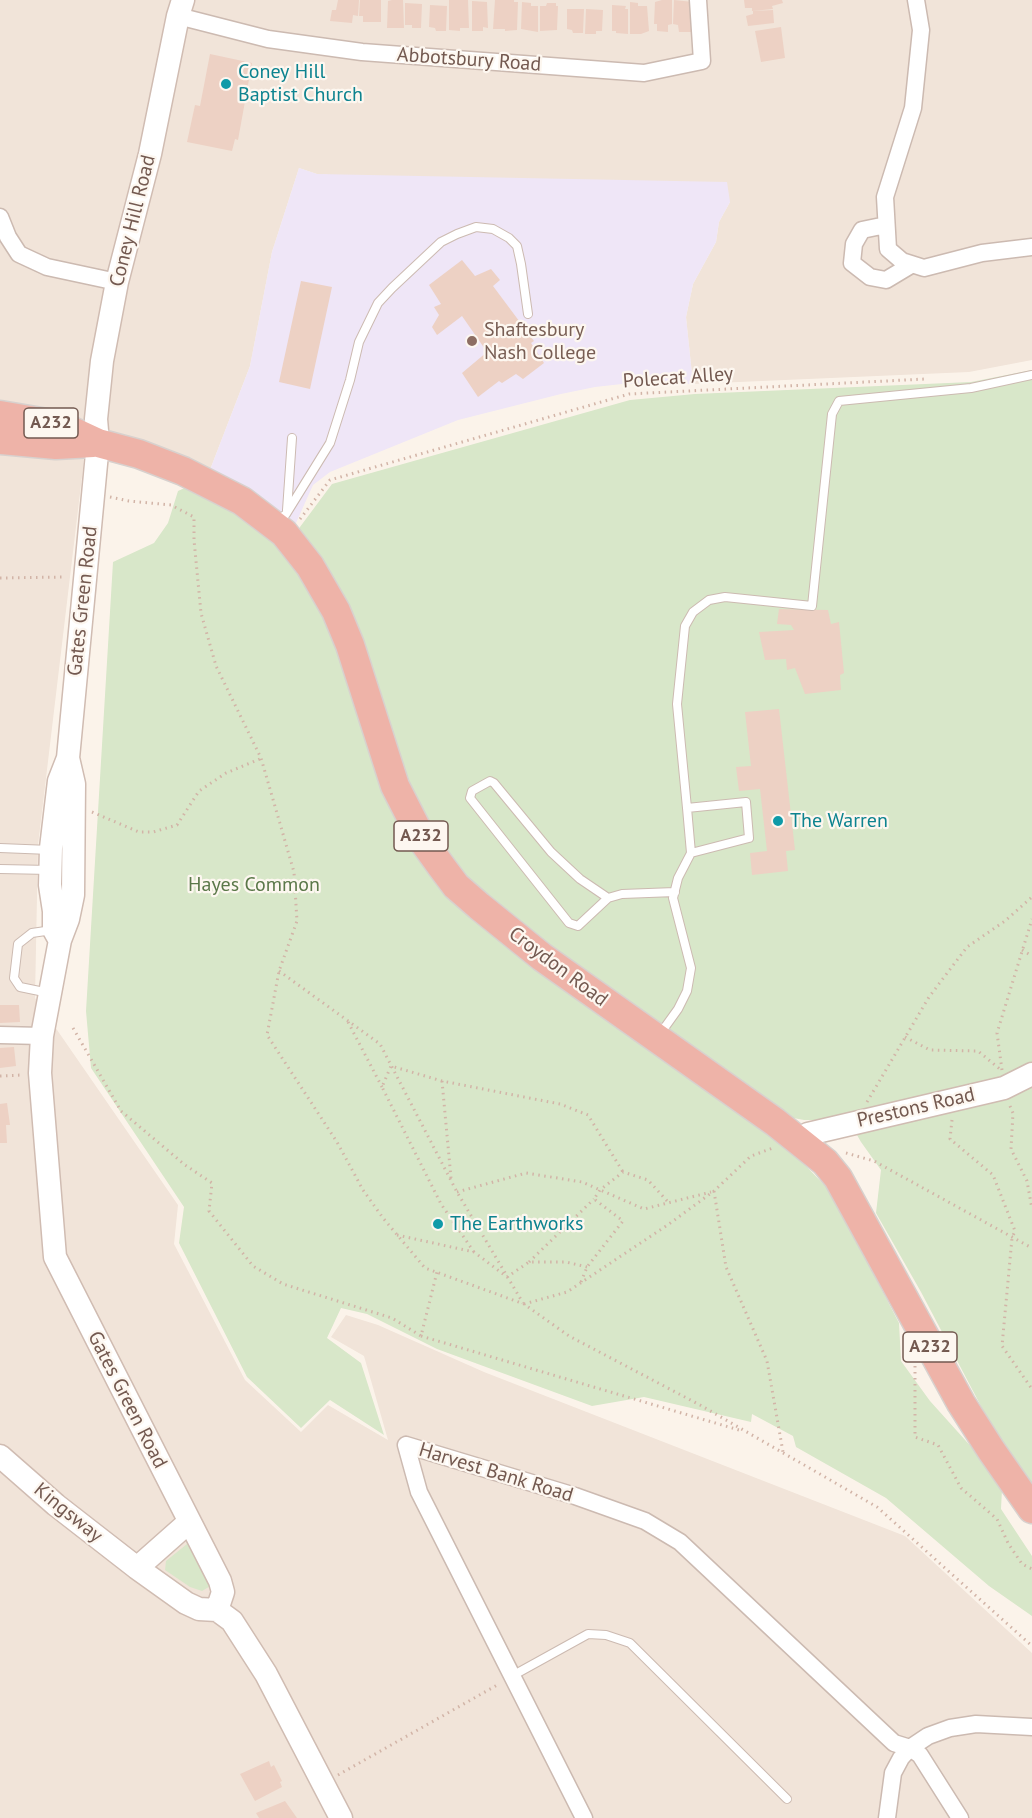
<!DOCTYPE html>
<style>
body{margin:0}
canvas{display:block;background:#fbf3ea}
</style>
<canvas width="1032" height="1818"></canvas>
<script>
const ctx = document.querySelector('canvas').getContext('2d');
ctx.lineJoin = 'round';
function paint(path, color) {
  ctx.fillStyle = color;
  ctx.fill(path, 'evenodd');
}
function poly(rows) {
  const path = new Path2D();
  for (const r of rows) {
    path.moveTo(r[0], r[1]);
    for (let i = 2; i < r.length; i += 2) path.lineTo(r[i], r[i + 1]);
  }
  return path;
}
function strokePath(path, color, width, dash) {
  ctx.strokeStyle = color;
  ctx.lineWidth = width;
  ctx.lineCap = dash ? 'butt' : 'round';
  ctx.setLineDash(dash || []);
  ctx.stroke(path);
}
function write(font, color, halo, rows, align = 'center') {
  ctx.font = font + ' "PT Sans",sans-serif';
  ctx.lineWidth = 4.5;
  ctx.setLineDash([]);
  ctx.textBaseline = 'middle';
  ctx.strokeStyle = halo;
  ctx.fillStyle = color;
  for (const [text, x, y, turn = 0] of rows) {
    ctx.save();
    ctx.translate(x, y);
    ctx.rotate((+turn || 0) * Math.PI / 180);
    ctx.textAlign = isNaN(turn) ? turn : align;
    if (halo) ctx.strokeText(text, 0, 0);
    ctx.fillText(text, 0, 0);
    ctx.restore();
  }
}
paint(poly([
 [0,0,1032,0,1032,360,969,372,693,384,686,317,693,284,716,242,719,222,730,202,317,174,299,168,272,252,250,366,208,475,85,426,83,468,38,845,35,998,178,1205,174,1244,245,1380,301,1432,328,1405,388,1440,364,1356,331,1337,346,1315,378,1325,484,1372,905,1536,1032,1653,1032,1818,0,1818]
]), '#f1e4d9');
paint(poly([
 [299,168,317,174,727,182,730,202,719,222,716,242,693,284,686,317,693,384,622,384,595,387,561,394,458,420,330,472,313,485,296,523,208,475,250,366,272,252]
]), '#efe6f7');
paint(poly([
 [1032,370,1032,1489,1003,1448,921,1292,876,1213,881,1170,861,1142,845,1114,830,1120,804,1120,783,1116,702,1062,460,879,402,788,297,531,332,484,630,400,695,394,971,382],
 [191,485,288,540,327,602,418,848,775,1138,805,1165,831,1192,899,1323,901,1361,930,1401,984,1461,1002,1489,1001,1509,1032,1556,1032,1616,989,1586,886,1498,796,1447,793,1436,752,1414,751,1422,644,1397,592,1406,437,1349,367,1314,341,1308,327,1338,361,1363,384,1435,330,1400,301,1428,247,1377,179,1243,184,1207,91,1068,86,1011,113,562,154,543,168,523,178,491],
 [189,1537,212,1585,202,1591,190,1587,165,1570,166,1561,187,1544,185,1539]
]), '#d8e7c9');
paint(poly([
 [338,0,359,0,358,16,353,15,352,23,330,21,332,10,336,10],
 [360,0,381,0,381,22,363,22,363,16,359,16],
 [392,0,403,0,404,28,387,28,388,1],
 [449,0,468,0,469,28,460,28,460,31,449,30],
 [495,0,514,0,514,2,518,2,517,30,505,31,505,29,493,29],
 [662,0,672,0,672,24,668,25,668,32,657,31,657,24,654,24,655,2],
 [674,0,693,2,692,32,679,32,678,25,673,24],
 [744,0,782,0,783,3,772,6,773,9,752,11,752,8,745,8],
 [472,1,487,2,488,28,483,27,483,31,472,31],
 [522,2,531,3,531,6,538,6,538,32,521,29],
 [630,2,638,3,638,6,647,6,649,31,641,34,630,34],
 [405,3,422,4,421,28,412,28,412,25,405,25],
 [547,3,556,3,556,6,558,6,557,30,540,31,540,6,546,6],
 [430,5,447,6,446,31,436,31,435,28,429,27],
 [612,5,626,6,625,9,628,9,628,34,616,33,616,31,612,31],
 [567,9,584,9,583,33,573,33,572,30,567,29],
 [586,9,603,10,602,31,596,31,596,34,585,34],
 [773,10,774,23,748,26,746,16,753,14,753,11],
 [781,27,785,58,761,62,755,31],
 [210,54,252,63,238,140,235,139,232,151,187,142,195,105,200,106],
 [462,260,475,276,491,269,500,280,493,286,534,341,531,343,544,363,523,379,516,374,502,383,499,381,478,397,462,373,487,352,462,316,437,335,432,327,439,315,434,307,441,304,429,285],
 [301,281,332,287,310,389,279,382],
 [779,609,828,610,831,624,839,622,844,673,840,675,841,690,805,694,795,668,787,670,786,659,765,660,759,632,794,630,791,625,777,624],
 [779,709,795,850,786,851,788,871,752,875,750,853,767,851,760,789,739,791,736,767,751,766,745,712],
 [0,1005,19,1005,20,1022,0,1023],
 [14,1047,16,1066,0,1068,0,1048],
 [7,1103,10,1125,6,1125,7,1143,0,1143,0,1104],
 [269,1761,271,1767,274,1765,282,1781,280,1782,282,1787,255,1801,240,1774],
 [285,1801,297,1818,259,1818,256,1813]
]), '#edd1c4');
const lane = poly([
 [287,510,292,438],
 [277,522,286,514,330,443,350,380,359,342,378,303,392,288,441,242,457,234,476,227,493,229,509,238,517,246,521,264,528,314],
 [687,808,677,704,685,626,693,612,709,600,725,597,812,606,832,414,839,401,971,388,1032,375],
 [0,848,50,850],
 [0,869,50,870],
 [608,898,580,879,551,852,494,783,490,781,472,791,470,798,569,923,578,926,608,898,622,894,675,892],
 [49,993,20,987,14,978,18,944,32,933,52,930],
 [660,1034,678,1009,687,991,691,968,673,898,678,878,691,853,749,838,746,802,687,808,691,853],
 [512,1676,588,1634,606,1635,630,1643,787,1799]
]);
const street = poly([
 [916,0,921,30,913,108,885,197,888,249,902,261,924,268,982,253,1032,247],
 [178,16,268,39,362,52,644,73,702,61,698,0],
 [0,217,8,237,19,254,47,267,117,282],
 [886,225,862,230,854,244,852,263,870,277,886,280,911,265],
 [0,1035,42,1036],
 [406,1445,575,1496,645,1521,680,1542,894,1743,910,1748,920,1755,960,1818],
 [406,1445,419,1492,584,1818],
 [887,1818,893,1773,901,1758,910,1748,928,1736,950,1728,976,1724,1032,1727]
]);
const secondary = poly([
 [183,0,178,16,150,154,117,282,102,361,96,419,98,443,68,758,74,784,73,895,68,919,60,940,42,1036,40,1073,55,1257,220,1581,223,1592,217,1610],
 [59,939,54,930,54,911,50,885,51,848,59,781,68,758],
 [799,1140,808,1134,1004,1088,1032,1074],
 [0,1456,56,1505,137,1568,186,1603,199,1609,217,1610,232,1621,266,1674,341,1818],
 [137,1568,189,1522]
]);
const highway = poly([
 [0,415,59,425,98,443,139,454,183,471,242,501,284,533,310,566,336,611,350,645,395,786,423,841,441,866,456,886,479,906,542,957,775,1122,825,1162,838,1178,961,1403,991,1450,1032,1509],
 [0,440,56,445,93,443]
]);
strokePath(lane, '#ccbab1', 10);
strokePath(street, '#ccbab1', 19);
strokePath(secondary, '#d0bcb2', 25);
strokePath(highway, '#d8d1ce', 31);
strokePath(poly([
 [110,497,129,501,171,505,194,517,194,540,201,613,216,666,261,758,294,872,297,921,279,971,267,1035,337,1142,363,1190,383,1218,425,1268,524,1304,569,1336,700,1405,877,1507,1032,1646],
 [300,519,330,480,629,394,925,379],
 [0,578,64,577],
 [92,812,139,832,153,832,177,825,199,791,226,773,260,759],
 [1022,950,1032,956],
 [279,971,380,1044,457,1192,523,1303],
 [348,1022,382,1087],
 [73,1028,121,1111,185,1165,212,1183,209,1211,253,1266,283,1284,392,1318,421,1336,437,1272],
 [905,1037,930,1050,978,1051,1001,1070],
 [1002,1070,997,1033,1032,919],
 [0,1076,22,1075],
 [442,1081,451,1178],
 [867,1102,929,997,967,947,1005,921,1032,897],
 [1010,1106,1013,1113,1011,1149,1027,1181,1032,1209],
 [952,1120,950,1139,993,1175,1015,1231,1012,1238,1002,1346,1032,1389],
 [846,1153,874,1161,1032,1248],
 [714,1191,726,1267,767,1361,783,1452],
 [457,1192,526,1173,582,1182,644,1209,711,1192],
 [397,1235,474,1252,507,1277,529,1262,566,1262,587,1267],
 [474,1252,441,1204,382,1087,391,1066,442,1081,560,1104,588,1115,623,1172],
 [529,1262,594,1199],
 [581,1282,587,1267,623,1221,594,1199,600,1190,623,1172,648,1180,669,1203],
 [524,1304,567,1292,669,1224,714,1191,751,1156,773,1148],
 [421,1336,739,1430],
 [915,1366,915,1437,938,1445,961,1488,997,1519,1008,1543,1022,1564,1032,1569],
 [338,1775,499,1684]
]), '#d2b4a7', 3, [1.5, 4.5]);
strokePath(lane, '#fff', 8);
strokePath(street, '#fff', 16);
strokePath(secondary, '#fff', 22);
strokePath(highway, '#eeb3a8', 28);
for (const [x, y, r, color] of [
 [226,84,6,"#0f9aa8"],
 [472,341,6,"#8d6e63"],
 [778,821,6,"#0f9aa8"],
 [438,1224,6,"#0f9aa8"]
]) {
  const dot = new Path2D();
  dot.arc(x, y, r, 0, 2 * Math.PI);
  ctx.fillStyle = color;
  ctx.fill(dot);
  strokePath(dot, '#fdf7f0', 2);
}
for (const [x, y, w] of [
 [51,423,54],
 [421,836,54],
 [930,1347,54]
]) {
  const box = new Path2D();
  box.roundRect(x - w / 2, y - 15, w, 30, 4.5);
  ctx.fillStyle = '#fdf7f0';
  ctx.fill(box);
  strokePath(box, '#735950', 1.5);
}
write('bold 18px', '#735950', null, [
 ["A232",51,423],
 ["A232",421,836],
 ["A232",930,1347]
]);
write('20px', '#735950', '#fdf7f0', [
 ["Abbotsbury Road",469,60,4],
 ["Coney Hill Road",133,221,-76],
 ["Polecat Alley",678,378,-4],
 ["Gates Green Road",83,601,-84],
 ["Croydon Road",558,967,37],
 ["Prestons Road",916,1108,-13],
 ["Gates Green Road",127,1400,63],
 ["Harvest Bank Road",496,1473,17],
 ["Kingsway",68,1513,39]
]);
write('20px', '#0d838f', '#fdf7f0', [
 ["Coney Hill",238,72],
 ["Baptist Church",238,95],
 ["The Warren",790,821],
 ["The Earthworks",450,1224]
], 'left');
write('20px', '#785e54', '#fdf7f0', [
 ["Shaftesbury",484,330],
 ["Nash College",484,353]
], 'left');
write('20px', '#5b7849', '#fdf7f0', [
 ["Hayes Common",254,885]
]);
</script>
